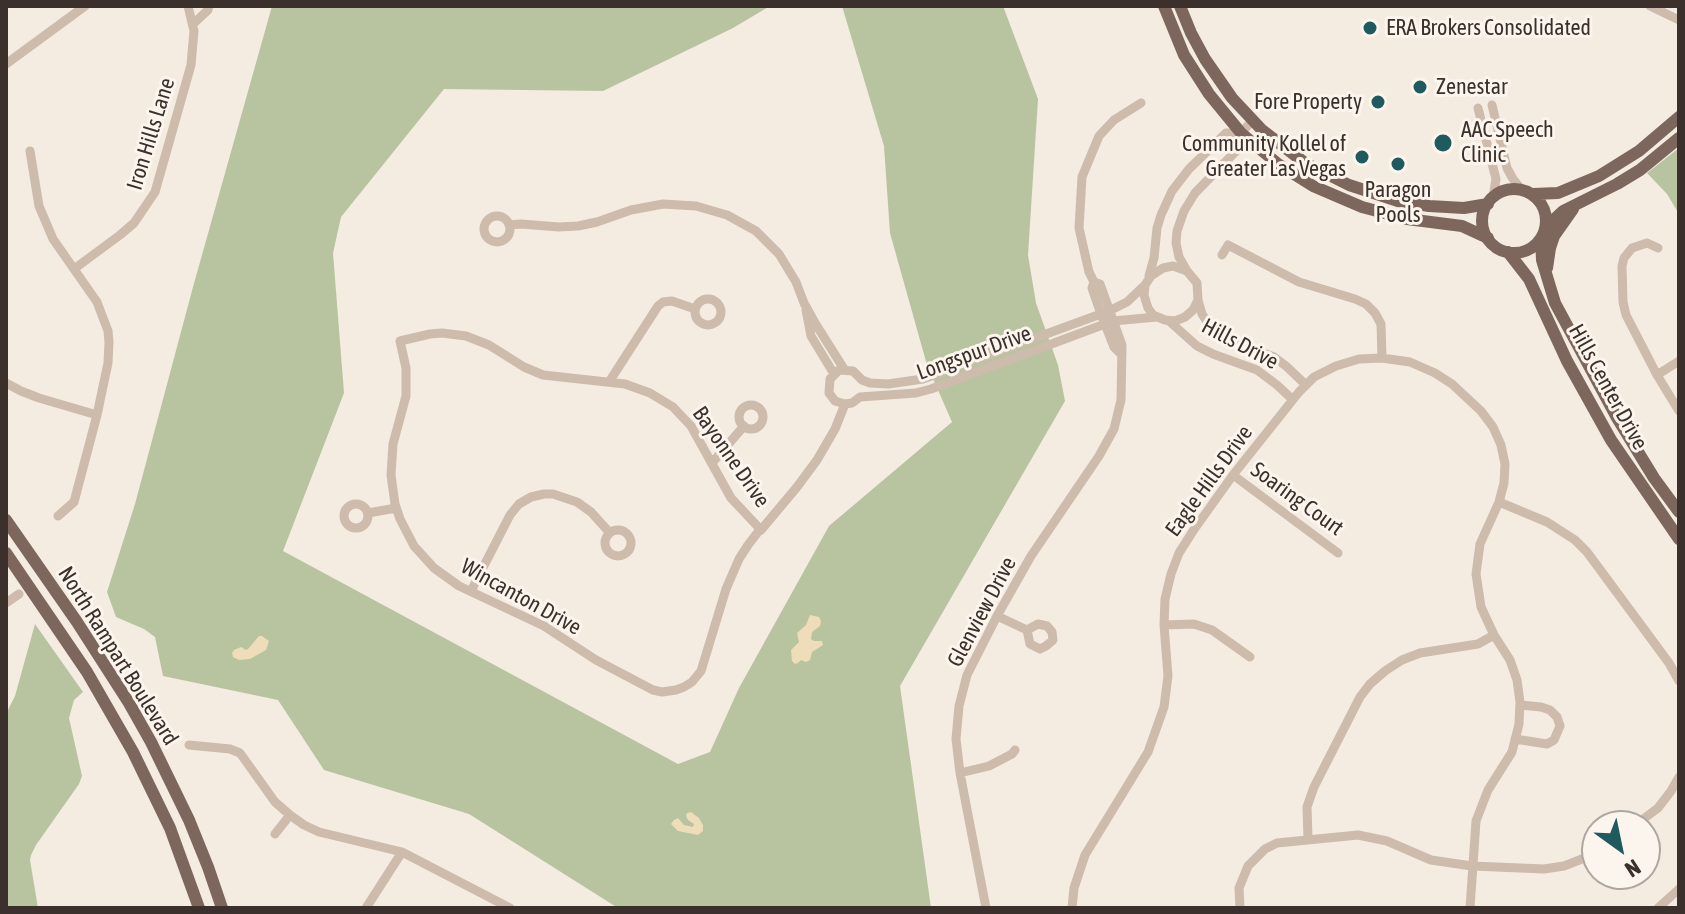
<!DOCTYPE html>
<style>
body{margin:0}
#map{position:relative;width:1685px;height:914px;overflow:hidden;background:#f4ebe1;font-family:"Asap Condensed",sans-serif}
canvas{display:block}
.frame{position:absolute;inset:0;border:8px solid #3b302b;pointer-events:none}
.north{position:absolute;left:1581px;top:810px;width:80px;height:80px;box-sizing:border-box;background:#fbf5ee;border:2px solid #aea6a0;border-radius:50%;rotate:147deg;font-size:22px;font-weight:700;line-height:32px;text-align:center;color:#3b302b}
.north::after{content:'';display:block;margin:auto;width:28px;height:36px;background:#1f5a5e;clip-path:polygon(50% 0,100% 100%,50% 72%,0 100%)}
</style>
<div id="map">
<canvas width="1685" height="914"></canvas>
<div class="frame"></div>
<div class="north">N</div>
</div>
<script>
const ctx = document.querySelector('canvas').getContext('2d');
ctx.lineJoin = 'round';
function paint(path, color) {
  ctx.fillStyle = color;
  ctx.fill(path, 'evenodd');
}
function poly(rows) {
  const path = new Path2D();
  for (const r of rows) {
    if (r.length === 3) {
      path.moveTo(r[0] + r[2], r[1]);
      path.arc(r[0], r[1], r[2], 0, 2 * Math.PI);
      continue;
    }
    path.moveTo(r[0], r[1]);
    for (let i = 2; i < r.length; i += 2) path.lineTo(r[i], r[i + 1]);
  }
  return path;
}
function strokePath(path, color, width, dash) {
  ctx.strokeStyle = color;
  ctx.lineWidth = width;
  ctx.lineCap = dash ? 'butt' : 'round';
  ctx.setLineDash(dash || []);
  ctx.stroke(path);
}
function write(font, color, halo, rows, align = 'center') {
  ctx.font = font + ' "Asap Condensed",sans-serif';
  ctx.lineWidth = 6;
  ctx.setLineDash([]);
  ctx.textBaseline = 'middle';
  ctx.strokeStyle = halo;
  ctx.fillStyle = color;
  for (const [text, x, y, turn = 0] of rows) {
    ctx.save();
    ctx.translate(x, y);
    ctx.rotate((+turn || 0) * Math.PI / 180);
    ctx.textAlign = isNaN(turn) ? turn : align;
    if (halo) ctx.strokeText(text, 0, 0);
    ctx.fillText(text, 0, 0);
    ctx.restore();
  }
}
paint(poly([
 [272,6,770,6,733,28,603,91,444,89,341,217,333,253,344,393,283,551,678,764,710,752,739,688,829,526,952,422,927,365,890,233,884,146,842,6,1003,6,1038,99,1028,255,1036,303,1058,365,1065,401,900,686,931,908,618,908,469,814,324,770,278,700,163,676,155,637,144,629,116,617,107,592,135,504,193,287],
 [1679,148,1679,214,1667,194,1647,173],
 [35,624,83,692,74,700,69,718,82,776,79,784,36,845,31,855,30,860,38,908,6,908,6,714,15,696]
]), '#b8c4a0');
paint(poly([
 [810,615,819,617,821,621,820,626,812,632,811,639,814,641,822,641,823,645,812,652,810,660,806,662,801,660,798,663,795,664,792,661,791,650,799,642,797,633,806,625],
 [259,636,262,636,269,641,266,650,250,659,239,660,233,657,232,653,234,650,241,647,246,650,248,649],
 [691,812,699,818,703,825,703,831,698,835,678,831,671,824,674,820,678,818,684,825,693,827,694,824,688,820,686,816,687,813]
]), '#efdcb8');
strokePath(poly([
 [1650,6,1679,20],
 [193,24,208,10,209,6],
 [6,64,85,6],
 [1492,105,1507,168,1513,179,1522,190],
 [1478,108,1496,179,1493,197],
 [30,151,39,206,53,239,97,302,108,331,109,342,108,363,97,415,74,502,58,516],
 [497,229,13],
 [509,225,521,224,559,227,578,226,597,222,631,210,663,204,696,206,727,215,756,231,779,254,796,282,804,303,815,323,844,369],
 [1658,248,1647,243,1632,248,1624,258,1622,266,1623,302,1626,315,1657,375,1679,411],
 [1222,255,1228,245,1299,282,1355,299,1366,304,1375,313,1381,324,1382,358],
 [74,269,120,235,134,223,155,192,191,65,194,31,188,6],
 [1187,271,1179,257,1176,243,1177,231,1184,211,1195,193,1242,145,1241,133],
 [1149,276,1154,258,1157,228,1161,215,1172,191,1189,169,1226,133,1241,133,1252,121],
 [1094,282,1092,288,1101,314,1114,347,1121,354],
 [1145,285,1127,302,1109,311,923,379,888,384,870,383,862,380,853,371,839,370,830,379,829,393,835,401,845,404,852,403,860,397,916,393,931,389,1113,321,1157,317],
 [708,312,13],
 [1198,300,1193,310,1185,317,1175,321,1165,320,1153,315,1148,308,1144,295,1145,285,1151,276,1163,268,1173,266,1187,271,1197,283,1198,300,1202,314,1212,329,1228,340,1274,357,1286,366,1306,385],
 [806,310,811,336,834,374],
 [1169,321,1197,346,1213,354,1257,370,1277,385,1292,399],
 [1657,375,1679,361],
 [609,382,658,306,663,302,672,301,695,309],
 [6,383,21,391,39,398,97,415],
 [751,417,12],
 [712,463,744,426],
 [1233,475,1338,553],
 [1499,502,1547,522,1575,540,1587,552,1669,663,1679,681],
 [356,516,12],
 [368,513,396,508],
 [761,530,731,498,691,426,673,407,650,393,625,384,543,375,524,367,489,345,466,336,442,333,430,334,400,341,406,368,406,396,393,444,391,475,395,504,400,519,414,546,434,568,459,586,544,626,596,660,653,690,662,692,676,690,684,687,692,682,701,671,726,589,739,559,748,545,758,532,761,530,797,487,817,460,835,429,845,404],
 [618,543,13],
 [471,591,510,515,519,504,531,497,544,494,553,494,577,502,591,512,610,533],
 [6,603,19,594],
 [997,616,1027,630,1038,624,1047,626,1052,632,1053,640,1046,646,1040,649,1030,644,1027,630],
 [1164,625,1194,624,1212,630,1250,657],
 [1515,739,1547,744,1554,740,1560,726,1557,717,1550,710,1541,707,1520,705],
 [189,745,230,749,240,753,275,802,290,815,304,825,319,832,402,852,510,908],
 [960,773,989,766,1012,754,1015,750],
 [1634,826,1658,808,1671,791,1679,777],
 [275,834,290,815],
 [1308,839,1307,807,1314,787,1360,697,1370,684,1385,671,1402,660,1420,653,1478,644,1494,635],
 [366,908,402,852],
 [986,908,960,773,956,739,959,706,967,675,997,616,1031,556,1099,456,1114,429,1121,400,1122,345,1100,284,1094,282,1089,272,1079,228,1082,177,1099,136,1114,120,1141,103],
 [1072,908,1074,888,1085,855,1148,752,1164,707,1168,676,1164,625,1165,599,1171,574,1179,553,1193,531,1233,475,1299,392,1314,377,1336,366,1359,359,1382,358,1410,362,1435,373,1452,384,1481,411,1493,427,1501,445,1505,464,1504,483,1499,502,1480,544,1476,574,1481,607,1494,635,1510,660,1517,680,1520,702,1519,724,1512,752,1488,790,1476,821,1470,908],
 [1240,908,1239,888,1248,866,1265,849,1277,843,1358,835,1387,841,1431,860,1472,866,1544,869,1564,866,1582,859,1597,850],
 [1658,908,1679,889]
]), '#cdbbac', 9);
strokePath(poly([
 [1164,6,1184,55,1209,94,1241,133,1278,164,1313,186,1362,207,1407,219,1462,226,1488,238],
 [1180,6,1191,33,1205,59,1232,98,1262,130,1305,163,1349,185,1398,201,1429,206,1464,208,1488,204],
 [1514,221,32],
 [1533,194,1558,193,1599,176,1639,151,1679,117],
 [1545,228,1563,211,1617,184,1640,170,1679,138],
 [1541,238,1542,260,1555,303,1616,416,1654,478,1679,512],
 [1508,252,1529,279,1567,361,1611,440,1679,539],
 [1547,268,1550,248,1554,236,1573,209],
 [6,520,77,622,129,703,151,742,189,820,208,867,222,908],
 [6,553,87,672,133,752,170,828,199,908]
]), '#7d675c', 12);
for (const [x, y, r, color] of [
 [1370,28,8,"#1f5a5e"],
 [1420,87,8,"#1f5a5e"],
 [1378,102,8,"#1f5a5e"],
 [1443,143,10,"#1f5a5e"],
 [1362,157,8,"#1f5a5e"],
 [1398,164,8,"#1f5a5e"]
]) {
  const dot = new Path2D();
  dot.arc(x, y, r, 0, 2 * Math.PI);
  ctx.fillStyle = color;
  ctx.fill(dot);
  strokePath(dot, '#fbf5ee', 3);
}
write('22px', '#3b302b', '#fbf5ee', [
 ["ERA Brokers Consolidated",1386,28],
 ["Zenestar",1436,87],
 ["Fore Property",1362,102,"right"],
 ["AAC Speech",1461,130],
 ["Clinic",1461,155],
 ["Community Kollel of",1346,144,"right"],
 ["Greater Las Vegas",1346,169,"right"],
 ["Paragon",1398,190,"center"],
 ["Pools",1398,215,"center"]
], 'left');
write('22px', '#3b302b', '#fbf5ee', [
 ["Iron Hills Lane",151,134,-73],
 ["Hills Drive",1240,344,28],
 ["Longspur Drive",974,353,-20],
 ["Hills Center Drive",1608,387,61],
 ["Bayonne Drive",731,457,55],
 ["Eagle Hills Drive",1209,481,-54],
 ["Soaring Court",1297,499,36],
 ["Wincanton Drive",521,597,29],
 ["Glenview Drive",982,612,-62],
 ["North Rampart Boulevard",118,656,58]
]);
</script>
